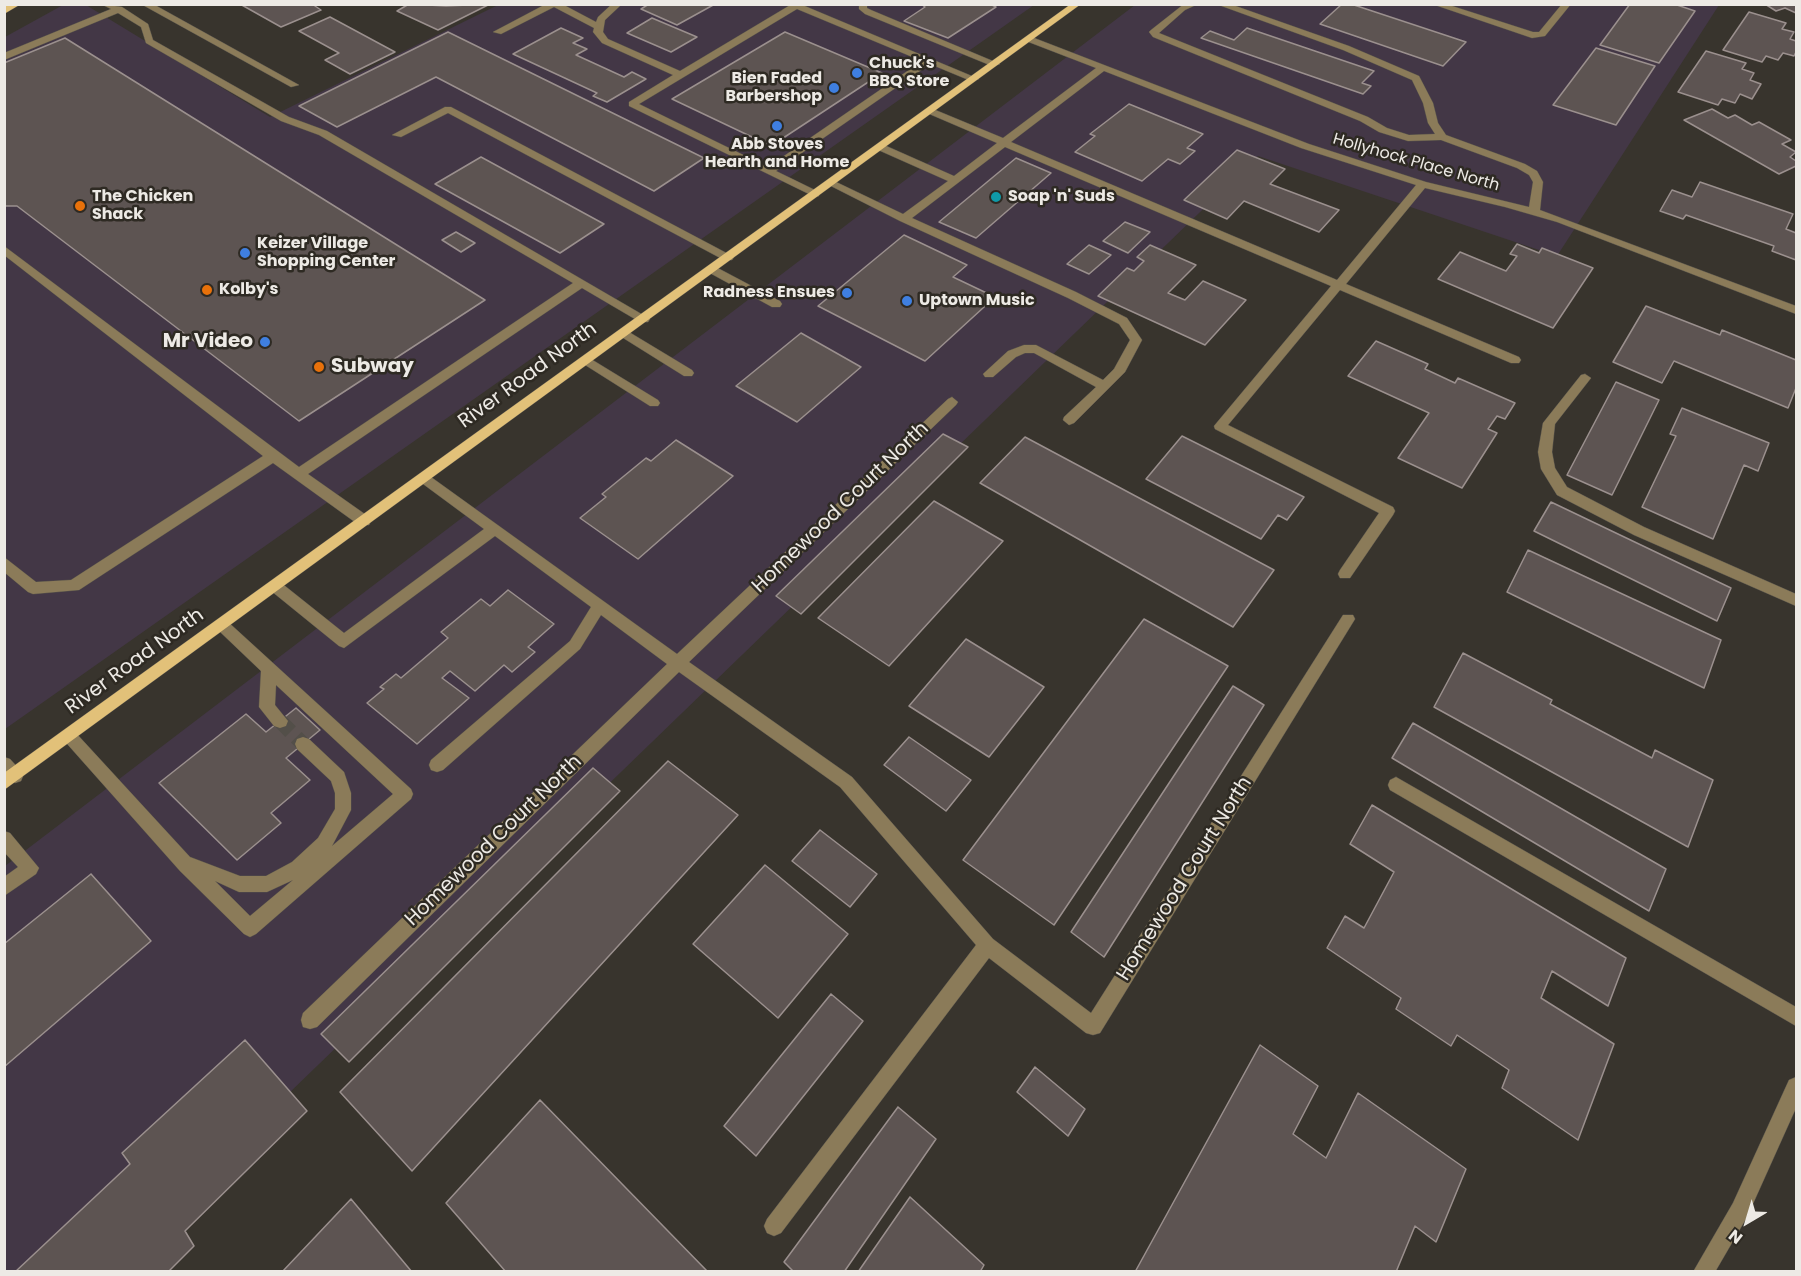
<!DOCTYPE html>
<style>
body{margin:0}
#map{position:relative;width:1801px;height:1276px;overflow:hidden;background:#38342d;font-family:Poppins,sans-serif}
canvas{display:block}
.frame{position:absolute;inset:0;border:6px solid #edeae5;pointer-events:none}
.north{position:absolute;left:1717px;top:1192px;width:60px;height:60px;-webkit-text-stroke:4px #2e2a23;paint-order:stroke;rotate:218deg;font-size:16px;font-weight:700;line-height:24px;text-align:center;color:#edeae5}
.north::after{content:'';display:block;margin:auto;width:21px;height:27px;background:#edeae5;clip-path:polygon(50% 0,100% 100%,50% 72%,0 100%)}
</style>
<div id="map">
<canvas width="1801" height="1276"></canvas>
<div class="frame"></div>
<div class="north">N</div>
</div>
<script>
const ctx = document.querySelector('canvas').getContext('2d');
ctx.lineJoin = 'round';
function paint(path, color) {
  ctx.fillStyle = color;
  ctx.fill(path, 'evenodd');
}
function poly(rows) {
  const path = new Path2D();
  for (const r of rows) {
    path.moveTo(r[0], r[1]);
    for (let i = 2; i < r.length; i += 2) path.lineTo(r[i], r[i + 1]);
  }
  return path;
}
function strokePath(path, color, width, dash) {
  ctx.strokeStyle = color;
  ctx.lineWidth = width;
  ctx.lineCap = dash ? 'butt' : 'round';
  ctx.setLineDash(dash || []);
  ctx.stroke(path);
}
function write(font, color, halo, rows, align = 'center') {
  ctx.font = font + ' Poppins,sans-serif';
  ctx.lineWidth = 5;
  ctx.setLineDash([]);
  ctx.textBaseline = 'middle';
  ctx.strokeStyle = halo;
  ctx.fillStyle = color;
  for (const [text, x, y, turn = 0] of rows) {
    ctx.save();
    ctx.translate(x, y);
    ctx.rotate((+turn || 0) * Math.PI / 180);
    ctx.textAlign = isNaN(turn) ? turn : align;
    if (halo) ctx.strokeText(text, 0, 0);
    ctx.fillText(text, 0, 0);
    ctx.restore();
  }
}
paint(poly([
 [63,5,86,5,270,117,498,5,1034,5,5,729,5,37],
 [1135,5,1719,5,1557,256,1258,156,105,1271,5,1272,5,866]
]), '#433746');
const building = poly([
 [240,4,312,4,321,10,281,27,240,4],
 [409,4,446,6,490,4,438,30,397,11,409,4],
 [649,4,715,4,677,25,641,9,649,4],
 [990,4,996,7,948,38,904,21,925,7,921,4,990,4],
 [1342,4,1351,4,1466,42,1443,66,1320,24,1342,4],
 [1630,4,1674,4,1695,11,1659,63,1600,45,1630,4],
 [1765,4,1796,4,1796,13,1785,8,1776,11,1765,4],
 [1749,12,1786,23,1782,29,1794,32,1790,39,1796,41,1796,52,1794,56,1783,53,1778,60,1766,56,1762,62,1723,50,1749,12],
 [330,17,395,52,350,74,325,60,339,53,299,31,330,17],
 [652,18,697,37,671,52,627,33,652,18],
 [561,28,583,38,573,43,587,49,576,55,624,77,632,72,646,79,607,102,593,96,597,93,513,54,561,28],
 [1247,28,1374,71,1362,83,1371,86,1363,94,1201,38,1210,31,1234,40,1247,28],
 [448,32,704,158,654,191,436,77,337,127,299,106,448,32],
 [785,32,882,73,771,146,672,99,785,32],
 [65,38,485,300,299,421,17,206,4,206,4,63,65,38],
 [1596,48,1655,66,1616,125,1553,105,1596,48],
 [1706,51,1746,63,1742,69,1754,73,1750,80,1761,84,1752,99,1740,94,1735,103,1722,99,1718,105,1678,92,1706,51],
 [1129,104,1203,134,1187,148,1195,151,1180,164,1168,159,1142,181,1075,152,1095,136,1090,134,1129,104],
 [1712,109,1728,118,1735,115,1752,125,1759,122,1791,140,1782,144,1796,152,1790,157,1796,161,1796,166,1779,174,1684,120,1712,109],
 [1237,150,1285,169,1270,184,1339,210,1319,232,1244,201,1227,219,1184,200,1237,150],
 [481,157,604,224,560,253,435,184,481,157],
 [1016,158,1051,173,976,238,939,222,1016,158],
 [1700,182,1793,214,1786,229,1796,233,1796,260,1772,251,1774,246,1686,215,1683,219,1660,211,1672,190,1692,197,1700,182],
 [1125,222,1150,232,1128,253,1103,241,1125,222],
 [456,232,475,243,461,252,442,240,456,232],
 [904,235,967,265,953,277,995,297,925,361,818,306,904,235],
 [1517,244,1539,253,1542,248,1593,268,1553,328,1438,279,1460,252,1506,271,1517,256,1510,254,1517,244],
 [1089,245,1111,255,1089,274,1067,264,1089,245],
 [1150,245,1196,265,1168,293,1185,300,1203,281,1246,300,1205,345,1098,296,1127,268,1134,271,1144,261,1137,257,1150,245],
 [1646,306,1720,335,1722,330,1796,360,1796,388,1788,408,1674,361,1662,383,1613,362,1646,306],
 [801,333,861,367,797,422,736,386,801,333],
 [1376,341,1428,364,1425,369,1455,383,1458,378,1515,403,1505,419,1497,416,1488,429,1497,433,1462,488,1398,458,1429,413,1348,376,1376,341],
 [1616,382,1659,400,1612,495,1567,475,1616,382],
 [1682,408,1769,443,1758,471,1744,465,1713,539,1642,507,1676,436,1670,434,1682,408],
 [943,434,968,447,801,614,776,596,943,434],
 [1182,436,1304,497,1287,520,1278,515,1261,539,1146,479,1182,436],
 [1025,437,1274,570,1233,627,980,483,1025,437],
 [676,440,733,476,638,559,580,518,606,497,602,494,646,458,651,461,676,440],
 [934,501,1003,541,889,666,818,618,934,501],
 [1551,502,1731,588,1717,621,1534,531,1551,502],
 [1528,550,1721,640,1704,688,1507,592,1528,550],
 [508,590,554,624,528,647,535,652,512,672,504,665,475,691,450,671,442,678,469,698,417,744,367,703,384,689,380,687,396,674,401,678,448,638,441,632,481,599,490,606,508,590],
 [1144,619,1228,666,1054,925,963,860,1144,619],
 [966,639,1044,687,989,757,909,706,966,639],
 [1463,653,1552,700,1550,704,1652,758,1655,750,1713,780,1688,847,1434,707,1463,653],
 [1233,686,1264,705,1104,957,1071,932,1233,686],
 [296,708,320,730,286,758,310,780,271,813,281,823,237,860,159,783,246,714,266,732,296,708],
 [1413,723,1666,869,1649,911,1392,758,1413,723],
 [909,737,971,780,946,811,884,765,909,737],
 [668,761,738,815,412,1171,340,1092,668,761],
 [593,768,620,791,349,1062,321,1034,593,768],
 [1372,805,1626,958,1608,1006,1552,971,1541,998,1614,1044,1578,1140,1502,1088,1509,1070,1457,1035,1451,1046,1396,1009,1401,998,1327,948,1345,916,1364,928,1394,872,1350,844,1372,805],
 [820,830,877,874,850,907,792,861,820,830],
 [765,865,848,934,778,1018,693,944,765,865],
 [91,874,151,941,4,1067,4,944,91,874],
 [831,994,863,1021,756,1156,724,1126,831,994],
 [245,1040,307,1111,185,1231,194,1246,168,1272,15,1272,130,1164,122,1153,245,1040],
 [1260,1045,1318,1086,1293,1134,1326,1158,1358,1093,1466,1169,1436,1242,1415,1226,1396,1272,1135,1272,1260,1045],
 [1035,1067,1085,1109,1068,1136,1017,1092,1035,1067],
 [540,1100,708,1272,506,1272,446,1203,540,1100],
 [898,1107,936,1139,844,1272,794,1272,784,1262,898,1107],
 [910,1197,984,1265,980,1272,858,1272,910,1197],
 [351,1199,412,1272,282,1272,351,1199]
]);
paint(building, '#5d5452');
strokePath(building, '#9b908e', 1.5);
strokePath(poly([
 [280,721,303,744]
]), '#534f49', 15, [15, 8]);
const minor = poly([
 [101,4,122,7,148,24,153,40,289,117,327,131,650,319,648,322,640,322,582,288,308,474,369,517,371,521,369,525,359,525,273,463,79,590,33,594,28,592,4,572,4,557,36,582,71,580,263,456,4,255,4,246,299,467,573,283,319,135,281,121,146,43,141,27,118,13,4,60,4,53,111,9,101,4],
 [141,4,153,4,299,85,291,87,141,4],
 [546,4,562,4,596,22,598,17,612,4,622,4,605,20,603,32,608,39,680,71,792,4,800,4,979,79,971,81,930,64,776,171,819,192,819,196,815,197,629,106,629,102,673,75,602,43,593,32,594,28,554,7,501,34,493,32,546,4],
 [797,9,922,61,768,167,639,104,797,9],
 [859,4,867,4,867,8,871,10,1000,64,992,66,865,14,859,9,859,4],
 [1184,4,1198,4,1185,10,1159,33,1368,117,1387,128,1409,135,1435,134,1428,123,1423,103,1412,80,1343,50,1216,4,1230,4,1349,46,1419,76,1433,103,1438,123,1446,135,1525,164,1537,171,1543,182,1540,210,1796,306,1796,314,1557,222,1505,207,1425,188,1346,284,1519,357,1521,360,1519,363,1511,363,1340,290,1228,425,1393,507,1395,511,1393,515,1350,578,1340,578,1338,574,1340,570,1379,513,1215,429,1214,426,1331,286,1005,147,912,218,1076,292,1127,318,1142,340,1125,372,1074,423,1069,425,1063,420,1064,417,1096,387,1034,353,1025,353,1016,357,993,377,985,377,983,374,1008,351,1024,345,1036,345,1103,380,1114,369,1130,340,1119,324,1068,298,900,221,825,183,830,180,834,181,903,214,948,181,876,149,876,145,884,145,954,176,997,143,927,113,927,109,933,109,1003,138,1096,68,1026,41,1024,39,1029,36,1309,144,1426,182,1529,207,1533,182,1529,175,1517,168,1441,140,1408,141,1379,132,1360,121,1153,37,1149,32,1151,30,1184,4],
 [1104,71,1301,148,1416,185,1337,280,1011,142,1104,71],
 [1432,4,1446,4,1533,32,1539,32,1562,4,1571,4,1545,36,1532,38,1432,4],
 [445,107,451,107,734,257,732,260,724,260,448,113,401,137,392,135,445,107],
 [712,265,780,301,782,304,780,307,772,307,708,272,708,266,712,265],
 [624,329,692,370,694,373,692,376,684,376,620,336,620,330,624,329],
 [586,356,658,400,660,403,658,406,650,406,582,363,580,360,586,356],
 [1585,374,1591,378,1555,424,1552,452,1555,468,1567,487,1644,527,1796,594,1796,606,1634,535,1557,495,1541,469,1538,452,1543,423,1581,375,1585,374],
 [952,397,958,402,956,405,689,662,852,777,993,939,1091,1013,1343,615,1353,615,1355,619,1100,1033,1093,1035,1086,1033,989,958,781,1233,774,1236,767,1233,764,1226,767,1219,976,945,840,787,679,672,317,1027,310,1029,303,1027,301,1020,303,1013,667,664,601,615,580,649,443,770,437,772,431,770,429,765,431,760,570,641,591,607,495,536,344,648,339,646,270,590,268,586,270,582,280,582,344,633,484,529,419,481,417,477,424,472,677,654,948,399,952,397],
 [222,619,227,621,411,789,413,794,411,799,256,934,250,937,244,934,180,871,61,737,63,732,69,730,75,732,190,857,240,876,266,876,292,862,318,838,335,809,335,793,331,781,297,749,295,744,297,739,303,737,309,739,344,772,351,793,351,810,332,846,393,794,276,685,275,705,288,721,286,726,280,728,274,726,259,707,261,671,217,629,215,625,217,621,222,619],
 [293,880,250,916,215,881,239,892,267,892,293,880],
 [4,757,10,759,21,771,23,776,21,781,15,783,4,776,4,757],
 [1396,777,1796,1007,1796,1026,1390,790,1388,785,1390,780,1396,777],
 [4,831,10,833,39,868,36,874,4,896,4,877,18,867,4,852,4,831],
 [1796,1077,1796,1108,1747,1217,1715,1272,1693,1272,1733,1203,1789,1080,1796,1077]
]);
const major = poly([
 [9,4,21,4,4,14,4,7,9,4],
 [1071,4,1081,4,4,790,4,773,1071,4]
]);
strokePath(minor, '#55514a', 1);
strokePath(major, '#55514a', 1);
paint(minor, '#8b7b59');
paint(major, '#e2c179');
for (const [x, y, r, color] of [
 [857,73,6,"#3f7fe0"],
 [834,88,6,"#3f7fe0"],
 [777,126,6,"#3f7fe0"],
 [996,197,6,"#0f9aa8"],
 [80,206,6,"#e8710a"],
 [245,253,6,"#3f7fe0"],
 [207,290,6,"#e8710a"],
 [847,293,6,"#3f7fe0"],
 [907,301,6,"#3f7fe0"],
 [265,342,6,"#3f7fe0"],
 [319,367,6,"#e8710a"]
]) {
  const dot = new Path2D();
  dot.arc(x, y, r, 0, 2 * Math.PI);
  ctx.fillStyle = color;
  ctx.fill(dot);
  strokePath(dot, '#2e2a23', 2);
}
write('bold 16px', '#edeae5', '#2e2a23', [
 ["Chuck's",869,64],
 ["BBQ Store",869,82],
 ["Bien Faded",822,79,"right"],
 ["Barbershop",822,97,"right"],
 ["Abb Stoves",777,145,"center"],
 ["Hearth and Home",777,163,"center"],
 ["The Chicken",92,197],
 ["Shack",92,215],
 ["Soap 'n' Suds",1008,197],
 ["Keizer Village",257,244],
 ["Shopping Center",257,262],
 ["Kolby's",219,290],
 ["Radness Ensues",835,293,"right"],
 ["Uptown Music",919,301]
], 'left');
write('16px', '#edeae5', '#2e2a23', [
 ["Hollyhock Place North",1416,163,16]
]);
write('bold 20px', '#edeae5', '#2e2a23', [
 ["Mr Video",253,342],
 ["Subway",331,367,"left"]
], 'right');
write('20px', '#edeae5', '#2e2a23', [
 ["River Road North",528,376,-36],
 ["Homewood Court North",841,508,-44],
 ["River Road North",135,662,-36],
 ["Homewood Court North",494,841,-44],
 ["Homewood Court North",1185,879,-58]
]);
</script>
